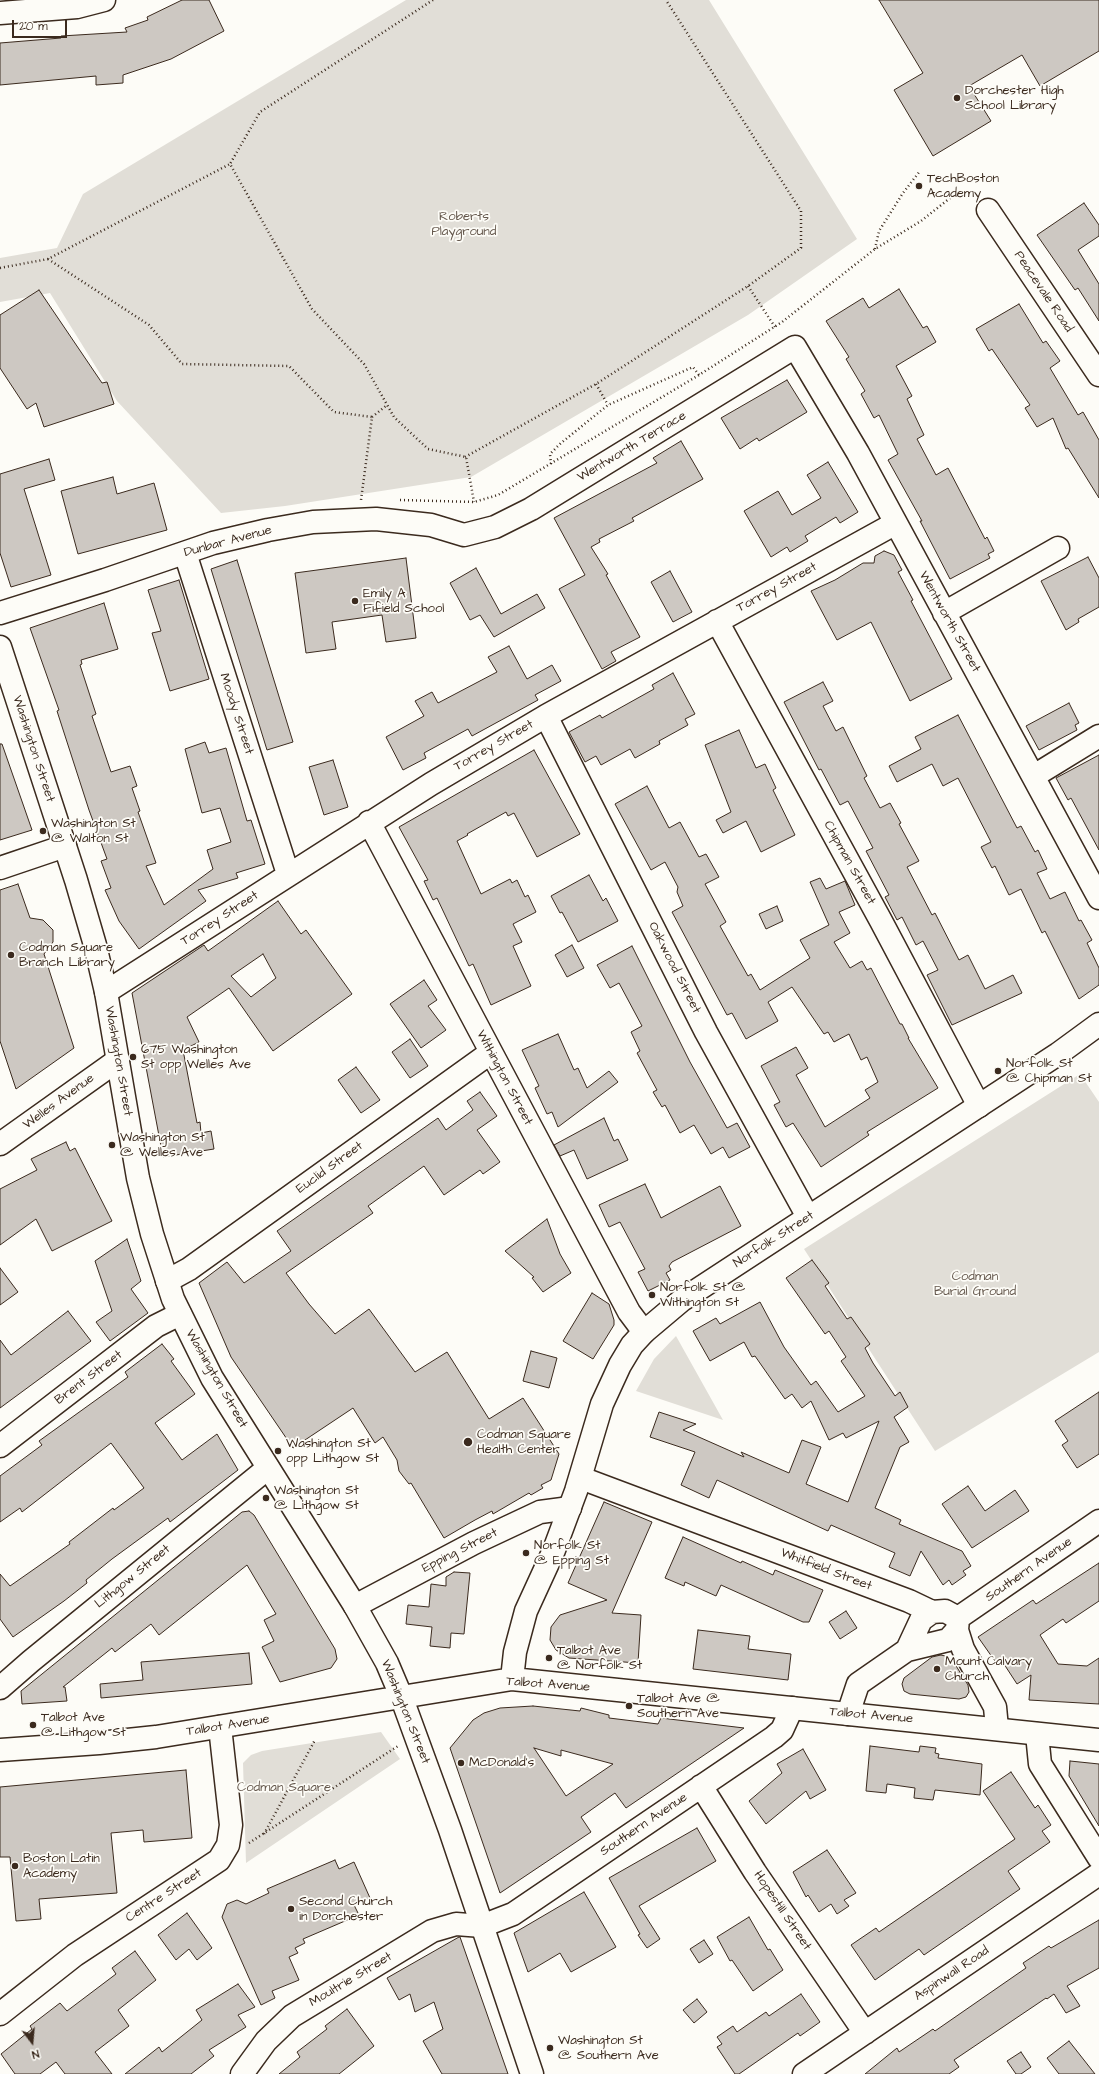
<!DOCTYPE html>
<style>
body{margin:0}
#map{position:relative;width:1099px;height:2074px;overflow:hidden;background:#fdfcf7;font-family:"Architects Daughter",sans-serif}
canvas{display:block}
.north{position:absolute;left:12px;top:2022px;width:40px;height:40px;-webkit-text-stroke:3px #fdfcf7;paint-order:stroke;rotate:164deg;font-size:11px;font-weight:700;line-height:16px;text-align:center;color:#3b2a1e}
.north::after{content:'';display:block;margin:auto;width:14px;height:18px;background:#3b2a1e;clip-path:polygon(50% 0,100% 100%,50% 72%,0 100%)}
.scale{position:absolute;left:12px;top:20px;width:55px;height:18px;box-sizing:border-box;border:2px solid #3b2a1e;border-top:0;padding-left:5px;font-size:12px;line-height:14px;white-space:nowrap;color:#3b2a1e;-webkit-text-stroke:3px #fdfcf7;paint-order:stroke}
</style>
<div id="map">
<canvas width="1099" height="2074"></canvas>
<div class="north">N</div>
<div class="scale">20 m</div>
</div>
<script>
const ctx = document.querySelector('canvas').getContext('2d');
ctx.lineJoin = 'round';
function paint(path, color) {
  ctx.fillStyle = color;
  ctx.fill(path, 'evenodd');
}
function poly(rows) {
  const path = new Path2D();
  for (const r of rows) {
    path.moveTo(r[0], r[1]);
    for (let i = 2; i < r.length; i += 2) path.lineTo(r[i], r[i + 1]);
  }
  return path;
}
function strokePath(path, color, width, dash) {
  ctx.strokeStyle = color;
  ctx.lineWidth = width;
  ctx.lineCap = dash ? 'butt' : 'round';
  ctx.setLineDash(dash || []);
  ctx.stroke(path);
}
function write(font, color, halo, rows, align = 'center') {
  ctx.font = font + ' "Architects Daughter",sans-serif';
  ctx.lineWidth = 3.5;
  ctx.setLineDash([]);
  ctx.textBaseline = 'middle';
  ctx.strokeStyle = halo;
  ctx.fillStyle = color;
  for (const [text, x, y, turn = 0] of rows) {
    ctx.save();
    ctx.translate(x, y);
    ctx.rotate((+turn || 0) * Math.PI / 180);
    ctx.textAlign = isNaN(turn) ? turn : align;
    if (halo) ctx.strokeText(text, 0, 0);
    ctx.fillText(text, 0, 0);
    ctx.restore();
  }
}
paint(poly([
 [406,0,709,0,857,239,748,315,471,477,285,506,221,513,117,401,50,293,0,302,0,258,57,248,83,194],
 [1080,1074,1099,1102,1099,1352,935,1451,804,1249],
 [676,1336,723,1420,636,1391,654,1359],
 [381,1732,400,1759,246,1863,243,1763,251,1755,262,1751]
]), '#e1ded7');
const building = poly([
 [182,0,209,0,224,31,171,59,123,75,123,83,96,85,96,76,0,85,0,43,61,38,61,36,127,32,125,28,148,20,147,17,182,0],
 [879,0,1099,0,1099,51,1040,86,1022,55,969,86,991,121,933,156,894,90,923,73,879,0],
 [1084,203,1099,225,1099,236,1078,250,1099,284,1099,321,1078,288,1075,290,1037,235,1084,203],
 [899,289,923,328,927,326,936,342,896,366,912,396,907,399,924,435,917,439,936,475,948,468,985,539,987,537,994,551,988,554,990,558,950,579,920,521,922,521,888,460,898,454,879,415,874,418,861,394,865,391,846,359,849,357,826,321,863,298,869,308,899,289],
 [39,290,102,383,107,382,114,404,44,427,36,403,27,409,0,368,0,315,39,290],
 [1019,304,1043,343,1046,341,1060,361,1050,368,1078,415,1083,412,1099,440,1099,498,1068,448,1066,449,1053,418,1037,427,1025,408,1030,405,992,349,989,351,976,329,1019,304],
 [787,380,807,412,759,441,757,438,740,449,721,418,787,380],
 [681,441,703,479,632,518,634,521,599,539,600,542,591,547,608,574,606,575,640,637,611,652,616,661,602,669,559,589,585,575,554,518,657,463,653,458,681,441],
 [49,459,55,480,24,489,51,575,11,587,0,553,0,474,49,459],
 [828,462,858,512,840,523,836,517,805,536,808,541,790,552,787,547,771,557,744,511,778,491,792,515,821,498,807,475,828,462],
 [113,477,117,494,154,483,167,530,78,554,61,491,113,477],
 [884,551,894,555,902,570,898,572,913,600,911,601,952,679,910,701,871,622,837,640,811,591,835,580,863,563,874,563,875,556,884,551],
 [1088,557,1099,578,1099,607,1078,619,1079,622,1066,630,1041,581,1088,557],
 [406,558,416,638,386,642,382,615,332,622,336,649,306,653,295,573,406,558],
 [237,560,293,742,267,750,211,569,237,560],
 [476,568,501,614,537,594,545,608,494,637,480,615,470,620,450,583,476,568],
 [670,571,692,612,673,622,651,582,670,571],
 [179,580,209,679,170,691,152,633,161,631,148,590,179,580],
 [104,603,118,649,81,660,82,664,80,665,96,714,92,716,111,772,130,766,137,786,132,788,140,811,138,812,156,863,146,866,164,905,213,869,207,850,231,842,220,808,202,813,185,749,205,742,209,753,226,748,247,821,251,820,265,864,236,873,238,878,198,890,206,901,139,949,119,921,105,890,111,888,101,861,107,859,89,810,57,711,59,710,30,628,104,603],
 [509,646,527,679,552,665,561,681,535,695,538,700,472,736,468,729,424,753,426,758,403,770,386,737,424,716,415,701,432,692,438,703,497,672,488,657,509,646],
 [673,673,695,714,685,719,688,725,659,741,660,744,635,758,630,749,601,765,596,756,585,762,569,732,600,715,602,718,654,689,652,685,673,673],
 [823,682,833,701,823,706,836,731,843,727,867,776,864,778,880,808,890,803,901,823,899,824,919,861,907,867,932,915,935,913,959,960,968,955,985,989,1013,975,1022,993,952,1025,927,975,938,970,923,941,916,945,902,917,897,920,885,897,889,895,866,851,873,848,848,801,840,805,821,769,819,770,784,702,823,682],
 [1069,703,1079,723,1075,725,1077,730,1039,750,1026,726,1069,703],
 [958,715,1017,828,1021,826,1035,852,1038,850,1047,869,1037,873,1050,899,1065,892,1079,921,1081,920,1092,940,1087,943,1099,968,1099,985,1079,999,1045,931,1042,933,1021,889,1009,895,995,866,992,868,981,847,991,842,958,778,943,786,932,764,897,782,889,766,921,749,915,737,958,715],
 [739,730,756,768,765,764,776,788,773,790,795,835,761,852,746,821,723,833,716,820,731,812,705,745,739,730],
 [0,744,2,744,32,830,0,840,0,744],
 [534,750,580,834,537,857,514,813,508,816,506,812,467,834,468,835,457,841,481,894,510,879,512,883,517,880,525,897,528,895,536,912,513,924,522,942,513,946,531,986,491,1005,473,964,469,966,437,898,433,900,424,881,428,880,399,827,534,750],
 [1099,755,1099,850,1071,798,1068,800,1056,778,1099,755],
 [333,760,348,807,324,815,309,767,333,760],
 [647,786,669,828,680,822,699,857,706,854,719,877,705,884,726,922,720,926,748,976,751,974,760,990,810,958,800,940,829,925,810,882,820,878,826,889,845,881,855,905,839,912,850,933,834,942,850,968,862,961,867,970,871,968,900,1024,902,1024,909,1038,908,1038,938,1088,867,1132,869,1135,821,1167,793,1123,786,1127,774,1105,780,1102,761,1066,796,1047,808,1068,796,1075,825,1127,870,1098,865,1090,878,1082,867,1057,861,1060,849,1034,834,1042,828,1032,824,1034,792,987,768,1002,778,1021,746,1039,732,1013,727,1015,672,912,683,906,677,892,678,887,665,862,651,870,615,804,647,786],
 [589,875,603,901,606,898,618,921,578,942,562,912,560,913,551,896,589,875],
 [18,884,30,918,43,920,53,930,53,942,44,954,74,1048,16,1089,0,1041,0,890,18,884],
 [278,901,301,934,306,930,352,994,273,1051,229,988,187,1017,199,1042,183,1050,197,1123,200,1122,201,1133,211,1131,214,1149,163,1157,132,993,204,945,208,951,278,901],
 [263,954,276,978,251,997,231,976,263,954],
 [777,906,783,921,766,929,759,914,777,906],
 [572,945,584,968,567,977,555,955,572,945],
 [632,946,690,1062,727,1128,737,1123,750,1147,729,1158,723,1147,711,1154,694,1125,680,1133,665,1105,662,1107,653,1092,657,1090,637,1053,640,1051,631,1032,642,1026,619,983,610,988,597,965,632,946],
 [424,980,437,1000,428,1006,446,1030,421,1048,390,1004,424,980],
 [558,1034,574,1070,578,1068,587,1088,609,1071,618,1082,558,1127,552,1112,547,1114,535,1088,539,1086,522,1050,558,1034],
 [410,1039,428,1066,410,1078,392,1052,410,1039],
 [356,1067,380,1100,361,1113,338,1080,356,1067],
 [480,1092,497,1116,477,1130,500,1162,483,1174,480,1170,444,1195,424,1166,368,1206,373,1213,286,1273,309,1304,335,1334,369,1309,415,1372,447,1352,489,1419,523,1398,559,1454,551,1480,541,1485,543,1488,531,1495,529,1493,493,1514,492,1511,475,1520,444,1538,411,1483,409,1484,399,1471,397,1460,383,1437,375,1443,353,1408,293,1448,231,1357,199,1283,227,1262,244,1283,291,1251,277,1231,438,1118,446,1130,473,1110,467,1101,480,1092],
 [604,1118,614,1141,618,1139,628,1160,587,1179,574,1150,560,1156,554,1145,604,1118],
 [66,1142,70,1151,75,1148,112,1221,52,1251,36,1219,0,1245,0,1189,37,1170,31,1159,66,1142],
 [645,1184,661,1218,720,1186,741,1226,672,1262,669,1266,671,1270,666,1273,670,1280,648,1291,638,1272,645,1269,620,1222,609,1227,599,1205,645,1184],
 [547,1219,560,1254,571,1273,543,1292,532,1278,534,1277,505,1251,547,1219],
 [127,1239,141,1281,131,1289,148,1313,110,1341,96,1322,112,1311,95,1261,127,1239],
 [812,1260,829,1283,825,1286,847,1319,851,1317,870,1344,865,1348,873,1363,895,1396,900,1392,908,1407,894,1417,909,1442,900,1447,875,1508,901,1520,899,1524,962,1551,971,1566,963,1571,966,1575,952,1585,949,1580,943,1585,921,1551,910,1576,889,1567,895,1553,831,1525,828,1531,717,1480,709,1498,681,1485,695,1452,650,1437,659,1412,696,1424,683,1430,744,1457,741,1452,789,1473,802,1440,821,1447,806,1484,848,1502,879,1421,846,1438,843,1433,829,1440,811,1401,802,1408,792,1394,785,1399,755,1356,752,1357,744,1342,710,1361,693,1331,716,1318,720,1324,760,1302,784,1347,811,1385,816,1381,838,1412,865,1396,841,1361,846,1357,829,1331,825,1334,786,1278,812,1260],
 [0,1268,18,1292,0,1305,0,1268],
 [592,1293,609,1304,614,1320,614,1325,593,1359,563,1341,592,1293],
 [68,1311,91,1341,0,1408,0,1340,11,1355,68,1311],
 [162,1344,174,1359,171,1361,195,1394,155,1423,182,1460,217,1434,238,1470,170,1522,168,1518,112,1559,86,1580,87,1583,64,1601,13,1637,0,1619,0,1574,10,1586,70,1544,69,1542,113,1508,114,1510,144,1488,111,1443,22,1512,20,1508,0,1522,0,1476,42,1445,39,1441,128,1377,125,1372,162,1344],
 [531,1351,557,1358,549,1388,523,1381,531,1351],
 [1099,1392,1099,1454,1077,1468,1062,1445,1068,1441,1055,1421,1099,1392],
 [968,1486,985,1511,1015,1490,1029,1511,972,1548,942,1504,968,1486],
 [604,1502,652,1522,612,1613,641,1615,638,1663,569,1658,556,1650,550,1640,551,1627,560,1615,607,1600,568,1583,604,1502],
 [249,1511,254,1515,335,1649,337,1659,331,1668,280,1682,262,1647,274,1641,264,1620,276,1614,247,1565,159,1635,151,1624,115,1652,112,1648,63,1687,65,1687,67,1701,22,1704,21,1691,242,1512,249,1511],
 [683,1537,741,1563,742,1561,773,1575,775,1570,823,1590,809,1622,803,1622,721,1585,716,1596,685,1582,684,1586,665,1578,683,1537],
 [1099,1563,1099,1601,1066,1623,1063,1619,1040,1635,1058,1664,1087,1666,1099,1658,1099,1704,1029,1700,1031,1675,1017,1684,1002,1661,997,1664,978,1637,1033,1600,1036,1604,1099,1563],
 [454,1572,470,1573,464,1634,451,1633,450,1648,430,1646,432,1627,406,1624,408,1605,429,1607,431,1584,446,1586,446,1577,454,1572],
 [846,1611,857,1628,840,1639,829,1622,846,1611],
 [698,1630,750,1636,748,1649,791,1654,788,1680,693,1669,698,1630],
 [249,1653,252,1684,101,1698,100,1684,143,1680,141,1662,249,1653],
 [941,1655,949,1657,953,1661,968,1685,969,1692,966,1697,959,1699,910,1694,904,1691,902,1684,904,1678,932,1657,941,1655],
 [533,1706,580,1711,581,1708,609,1715,609,1718,658,1724,661,1718,744,1728,626,1808,615,1793,581,1817,591,1832,500,1893,450,1748,473,1720,484,1713,500,1708,533,1706],
 [534,1748,561,1756,561,1750,613,1764,566,1796,534,1748],
 [870,1746,919,1752,920,1746,936,1748,935,1753,939,1754,938,1758,982,1764,980,1795,935,1790,933,1800,914,1798,915,1788,887,1784,886,1793,866,1791,870,1746],
 [803,1749,826,1790,810,1799,806,1791,766,1824,749,1801,782,1773,777,1764,803,1749],
 [1070,1761,1099,1764,1099,1826,1069,1776,1070,1761],
 [186,1770,192,1838,144,1842,143,1830,111,1833,117,1893,39,1899,41,1919,16,1921,10,1857,0,1857,0,1787,186,1770],
 [1011,1772,1035,1808,1038,1805,1051,1825,1042,1831,1050,1842,1008,1871,1020,1889,924,1955,919,1949,875,1980,851,1945,876,1928,879,1932,1015,1839,983,1791,1011,1772],
 [697,1828,716,1861,639,1906,660,1939,647,1948,638,1935,640,1934,609,1878,697,1828],
 [827,1850,856,1893,844,1900,849,1906,837,1914,831,1904,819,1912,808,1895,806,1897,793,1872,827,1850],
 [335,1860,339,1869,354,1862,370,1898,354,1905,359,1915,303,1939,305,1943,295,1948,298,1953,289,1957,299,1980,272,1991,275,1998,261,2005,222,1917,227,1904,237,1900,246,1904,269,1893,267,1889,335,1860],
 [584,1892,616,1947,571,1972,560,1953,528,1972,514,1933,584,1892],
 [187,1913,212,1948,197,1960,189,1949,176,1960,158,1935,187,1913],
 [749,1917,768,1950,770,1949,783,1970,753,1991,732,1960,730,1961,717,1937,749,1917],
 [1099,1920,1099,1968,1067,1986,1080,2006,1066,2013,1054,1994,1047,1999,1046,1998,954,2060,959,2067,949,2074,865,2074,897,2048,899,2052,933,2029,935,2031,1026,1968,1023,1963,1049,1946,1051,1948,1099,1920],
 [459,1937,460,1937,508,2074,442,2074,423,2041,443,2029,434,2002,415,2012,410,1994,399,2000,387,1978,459,1937],
 [704,1940,713,1954,699,1963,690,1949,704,1940],
 [135,1951,156,1980,118,2010,129,2026,95,2052,112,2074,65,2074,56,2062,40,2074,15,2074,1,2054,32,2029,30,2026,60,2003,67,2011,116,1974,112,1968,135,1951],
 [238,1984,255,2007,238,2015,246,2027,209,2050,214,2056,191,2074,125,2074,159,2047,162,2052,202,2020,196,2010,238,1984],
 [801,1994,820,2022,800,2036,798,2033,739,2074,735,2074,717,2047,722,2044,717,2037,733,2026,737,2032,766,2012,769,2016,801,1994],
 [697,1999,707,2012,694,2023,683,2010,697,1999],
 [347,2009,374,2046,339,2074,279,2074,300,2057,297,2052,327,2029,325,2026,347,2009],
 [1069,2041,1095,2074,1059,2074,1047,2058,1069,2041],
 [1021,2052,1031,2067,1021,2074,1016,2074,1007,2061,1021,2052]
]);
paint(building, '#cdc8c2');
strokePath(building, '#3b2a1e', 1);
const minor = poly([
 [0,13,77,7,104,0],
 [988,210,1099,375],
 [185,553,288,874],
 [0,613,105,580,213,543,268,530,313,522,376,519,431,525,464,535,495,527,531,509,795,347,858,453,1099,898],
 [944,613,1058,548],
 [717,621,881,921,979,1106],
 [546,716,706,1032,808,1217],
 [1034,776,1099,736],
 [369,822,629,1312,644,1332],
 [0,868,65,846],
 [106,992,431,784,546,716,896,523],
 [0,1144,118,1060],
 [167,1281,189,1269,490,1053],
 [0,1446,156,1326,180,1314],
 [581,1478,909,1601,932,1612,945,1611,958,1618],
 [355,1606,474,1543,540,1512,570,1508],
 [958,1618,1099,1521],
 [958,1619,957,1630,963,1649,995,1707,997,1728],
 [907,1650,921,1620,932,1612],
 [0,1688,31,1661,268,1468],
 [848,1714,858,1684,907,1650,948,1640,957,1630],
 [1037,1734,1040,1764,1099,1858],
 [701,1786,755,1872,865,2033],
 [0,2014,75,1955,219,1860,228,1845,231,1825,220,1727],
 [242,2074,266,2041,292,2016,432,1931,456,1924,482,1926,513,1914,774,1737,782,1730,792,1708],
 [804,2074,1099,1874]
]);
const major = poly([
 [0,647,76,880,95,945,106,992,138,1178,152,1234,173,1299,212,1378,355,1606,387,1663,401,1696,450,1830,532,2074],
 [512,1679,515,1652,526,1611,554,1550,576,1491,602,1404,620,1365,632,1345,644,1332,682,1300,1058,1054,1099,1024],
 [0,1750,99,1743,156,1737,512,1679,1099,1740]
]);
strokePath(minor, '#3b2a1e', 25);
strokePath(major, '#3b2a1e', 25);
strokePath(poly([
 [433,0,260,112,230,164,312,309,364,364,394,417,428,449,466,457,474,502],
 [875,249,879,231,903,193,920,171],
 [48,259,149,325,182,364,289,366,334,412,372,417,361,500],
 [0,268,48,259,230,164],
 [748,286,775,327],
 [596,384,608,405],
 [372,417,387,405],
 [465,457,596,384,748,286,801,248,801,211,666,0],
 [551,464,550,454,561,443,608,405,693,367,699,375],
 [400,500,474,502,498,495,699,375,782,322,875,249,921,221,959,191],
 [264,1834,315,1740],
 [249,1843,398,1746]
]), '#3b2a1e', 2.5, [1, 3]);
strokePath(minor, '#fdfcf7', 22);
strokePath(major, '#fdfcf7', 22);
for (const [x, y, r, color] of [
 [957,98,4,"#3b2a1e"],
 [919,186,4,"#3b2a1e"],
 [355,601,4,"#3b2a1e"],
 [43,831,4,"#3b2a1e"],
 [11,955,4,"#3b2a1e"],
 [133,1057,4,"#3b2a1e"],
 [998,1071,4,"#3b2a1e"],
 [112,1145,4,"#3b2a1e"],
 [652,1295,4,"#3b2a1e"],
 [468,1442,5,"#3b2a1e"],
 [278,1451,4,"#3b2a1e"],
 [266,1498,4,"#3b2a1e"],
 [526,1553,4,"#3b2a1e"],
 [549,1658,4,"#3b2a1e"],
 [937,1669,4,"#3b2a1e"],
 [629,1706,4,"#3b2a1e"],
 [33,1725,4,"#3b2a1e"],
 [461,1763,4,"#3b2a1e"],
 [15,1866,4,"#3b2a1e"],
 [291,1909,4,"#3b2a1e"],
 [550,2048,4,"#3b2a1e"]
]) {
  const dot = new Path2D();
  dot.arc(x, y, r, 0, 2 * Math.PI);
  ctx.fillStyle = color;
  ctx.fill(dot);
  strokePath(dot, '#fdfcf7', 1.5);
}
write('13px', '#3b2a1e', '#fdfcf7', [
 ["Dorchester High",965,91],
 ["School Library",965,106],
 ["TechBoston",927,179],
 ["Academy",927,194],
 ["Emily A",363,594],
 ["Fifield School",363,609],
 ["Washington St",51,824],
 ["@ Walton St",51,839],
 ["Codman Square",19,948],
 ["Branch Library",19,963],
 ["675 Washington",141,1050],
 ["St opp Welles Ave",141,1065],
 ["Norfolk St",1006,1064],
 ["@ Chipman St",1006,1079],
 ["Washington St",120,1138],
 ["@ Welles Ave",120,1153],
 ["Norfolk St @",660,1288],
 ["Withington St",660,1303],
 ["Codman Square",477,1435],
 ["Health Center",477,1450],
 ["Washington St",286,1444],
 ["opp Lithgow St",286,1459],
 ["Washington St",274,1491],
 ["@ Lithgow St",274,1506],
 ["Norfolk St",534,1546],
 ["@ Epping St",534,1561],
 ["Talbot Ave",557,1651],
 ["@ Norfolk St",557,1666],
 ["Mount Calvary",945,1662],
 ["Church",945,1677],
 ["Talbot Ave @",637,1699],
 ["Southern Ave",637,1714],
 ["Talbot Ave",41,1718],
 ["@ Lithgow St",41,1733],
 ["McDonald's",469,1763],
 ["Boston Latin",23,1859],
 ["Academy",23,1874],
 ["Second Church",299,1902],
 ["in Dorchester",299,1917],
 ["Washington St",558,2041],
 ["@ Southern Ave",558,2056]
], 'left');
write('13px', '#64574c', '#fdfcf7', [
 ["Roberts",464,217],
 ["Playground",464,232],
 ["Codman",975,1277],
 ["Burial Ground",975,1292],
 ["Codman Square",284,1788]
]);
write('13px', '#3b2a1e', '#fdfcf7', [
 ["Peacevale Road",1043,292,56],
 ["Wentworth Terrace",632,447,-31],
 ["Dunbar Avenue",228,542,-15],
 ["Torrey Street",777,588,-29],
 ["Wentworth Street",949,622,61],
 ["Moody Street",236,714,72],
 ["Torrey Street",494,746,-30],
 ["Washington Street",33,749,72],
 ["Chipman Street",849,863,61],
 ["Torrey Street",220,919,-33],
 ["Oakwood Street",674,968,63],
 ["Washington Street",118,1061,80],
 ["Withington Street",504,1078,62],
 ["Welles Avenue",59,1102,-36],
 ["Euclid Street",330,1168,-36],
 ["Norfolk Street",774,1240,-33],
 ["Brent Street",89,1378,-37],
 ["Washington Street",216,1379,60],
 ["Epping Street",460,1551,-27],
 ["Whitfield Street",826,1570,21],
 ["Southern Avenue",1029,1570,-35],
 ["Lithgow Street",133,1577,-39],
 ["Talbot Avenue",548,1685,4],
 ["Washington Street",405,1712,68],
 ["Talbot Avenue",871,1716,5],
 ["Talbot Avenue",228,1726,-9],
 ["Southern Avenue",644,1825,-34],
 ["Centre Street",164,1896,-33],
 ["Hopestill Street",782,1911,56],
 ["Aspinwall Road",952,1974,-34],
 ["Moultrie Street",351,1980,-31]
]);
</script>
